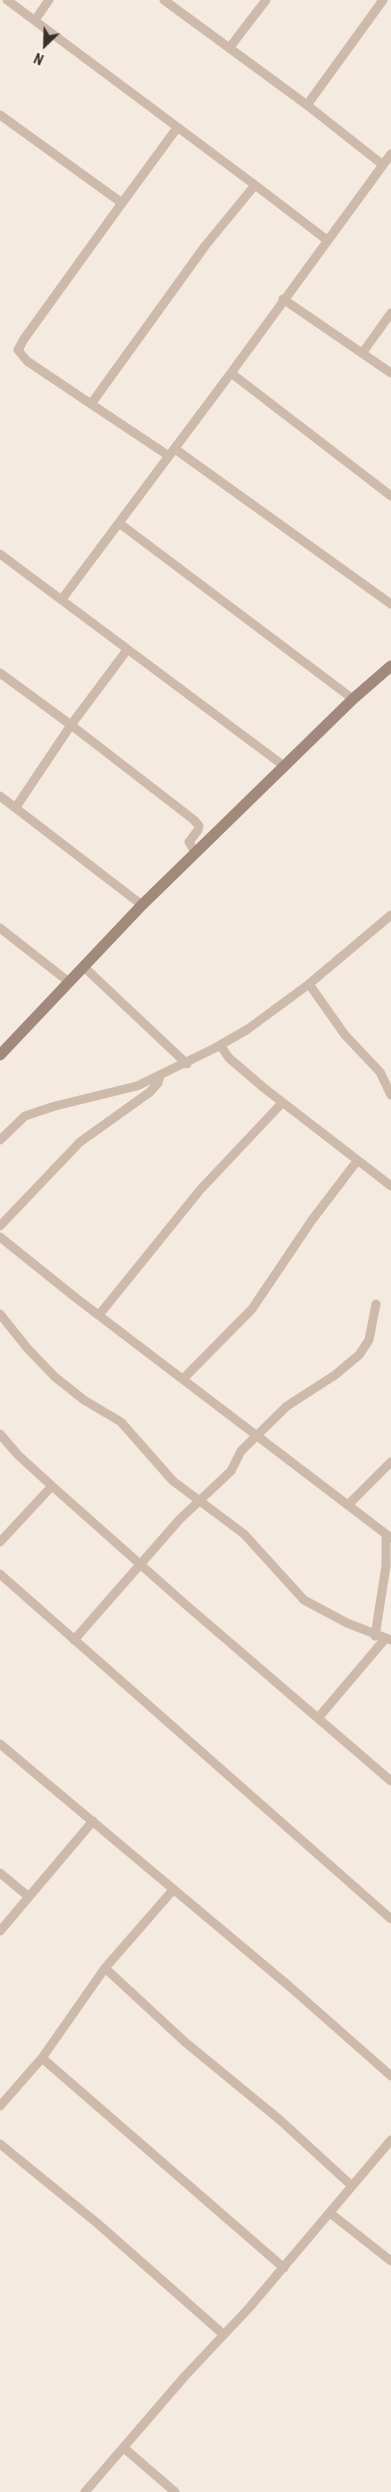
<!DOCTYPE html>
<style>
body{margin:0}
#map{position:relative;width:391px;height:2492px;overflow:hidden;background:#f4eadf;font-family:"Roboto Condensed",sans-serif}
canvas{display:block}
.north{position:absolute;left:20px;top:20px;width:50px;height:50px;-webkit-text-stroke:4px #fbf4ec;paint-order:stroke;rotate:204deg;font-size:14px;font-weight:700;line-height:20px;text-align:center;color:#3a2f2a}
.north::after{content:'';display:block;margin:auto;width:18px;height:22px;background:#3a2f2a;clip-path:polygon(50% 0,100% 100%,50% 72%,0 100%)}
</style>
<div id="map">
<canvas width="391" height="2492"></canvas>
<div class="north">N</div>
</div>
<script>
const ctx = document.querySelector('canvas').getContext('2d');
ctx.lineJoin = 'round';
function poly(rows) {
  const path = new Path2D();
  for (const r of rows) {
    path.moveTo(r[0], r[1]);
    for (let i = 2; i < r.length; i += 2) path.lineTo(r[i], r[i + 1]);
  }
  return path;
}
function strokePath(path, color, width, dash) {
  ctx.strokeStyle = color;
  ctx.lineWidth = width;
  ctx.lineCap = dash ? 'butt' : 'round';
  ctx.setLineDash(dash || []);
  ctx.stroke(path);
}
strokePath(poly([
 [7,0,255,185],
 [164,0,307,105,383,165],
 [35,20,49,0],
 [230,47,266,0],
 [307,105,383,0],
 [0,115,122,203,177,128],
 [283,299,391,373],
 [363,352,391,313],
 [231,373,391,496],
 [91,404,27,361,18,350,24,339,122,203],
 [175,449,391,604],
 [169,456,91,404,205,246,255,185,327,240],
 [119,523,353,699],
 [0,554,284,766],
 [62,599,231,373,391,154],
 [0,673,71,725,194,820,199,826,198,830,189,842,195,852],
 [0,796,142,905],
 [16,807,71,725,127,650],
 [0,928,69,982],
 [84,967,187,1064],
 [309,984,345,1035,380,1072,391,1095],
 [220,1045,229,1058,264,1088,391,1186],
 [0,1140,25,1116,55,1106,137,1086,215,1048,248,1029,309,984,391,915],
 [0,1226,80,1142,150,1092,158,1083,160,1076],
 [0,1237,76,1298,391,1538],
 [0,1314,28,1349,55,1377,84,1400,121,1422,173,1481,244,1534,304,1600,347,1623,391,1640],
 [99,1315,200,1190,282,1103],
 [183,1379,252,1309,312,1220,357,1161],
 [0,1434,18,1455,52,1486],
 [348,1505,391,1462],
 [0,1542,52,1486,185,1604,391,1781],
 [0,1574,391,1919],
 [375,1636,386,1566,386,1534],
 [74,1640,180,1519,231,1471,241,1451,287,1406,335,1375,359,1355,369,1340,376,1304],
 [318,1718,385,1639],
 [0,1744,289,1986,391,2076],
 [0,1873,29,1897],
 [0,1931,93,1821],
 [105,1968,185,2042,280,2120,352,2186],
 [42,2058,284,2268],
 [0,2106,42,2058,105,1968,173,1890],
 [0,2144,97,2223,223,2334],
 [330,2213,391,2261],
 [124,2448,175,2492],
 [85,2492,185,2376,249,2308,391,2140]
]), '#cdbaaa', 9);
strokePath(poly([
 [0,1055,142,905,353,699,391,666]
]), '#a1897b', 11);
</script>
